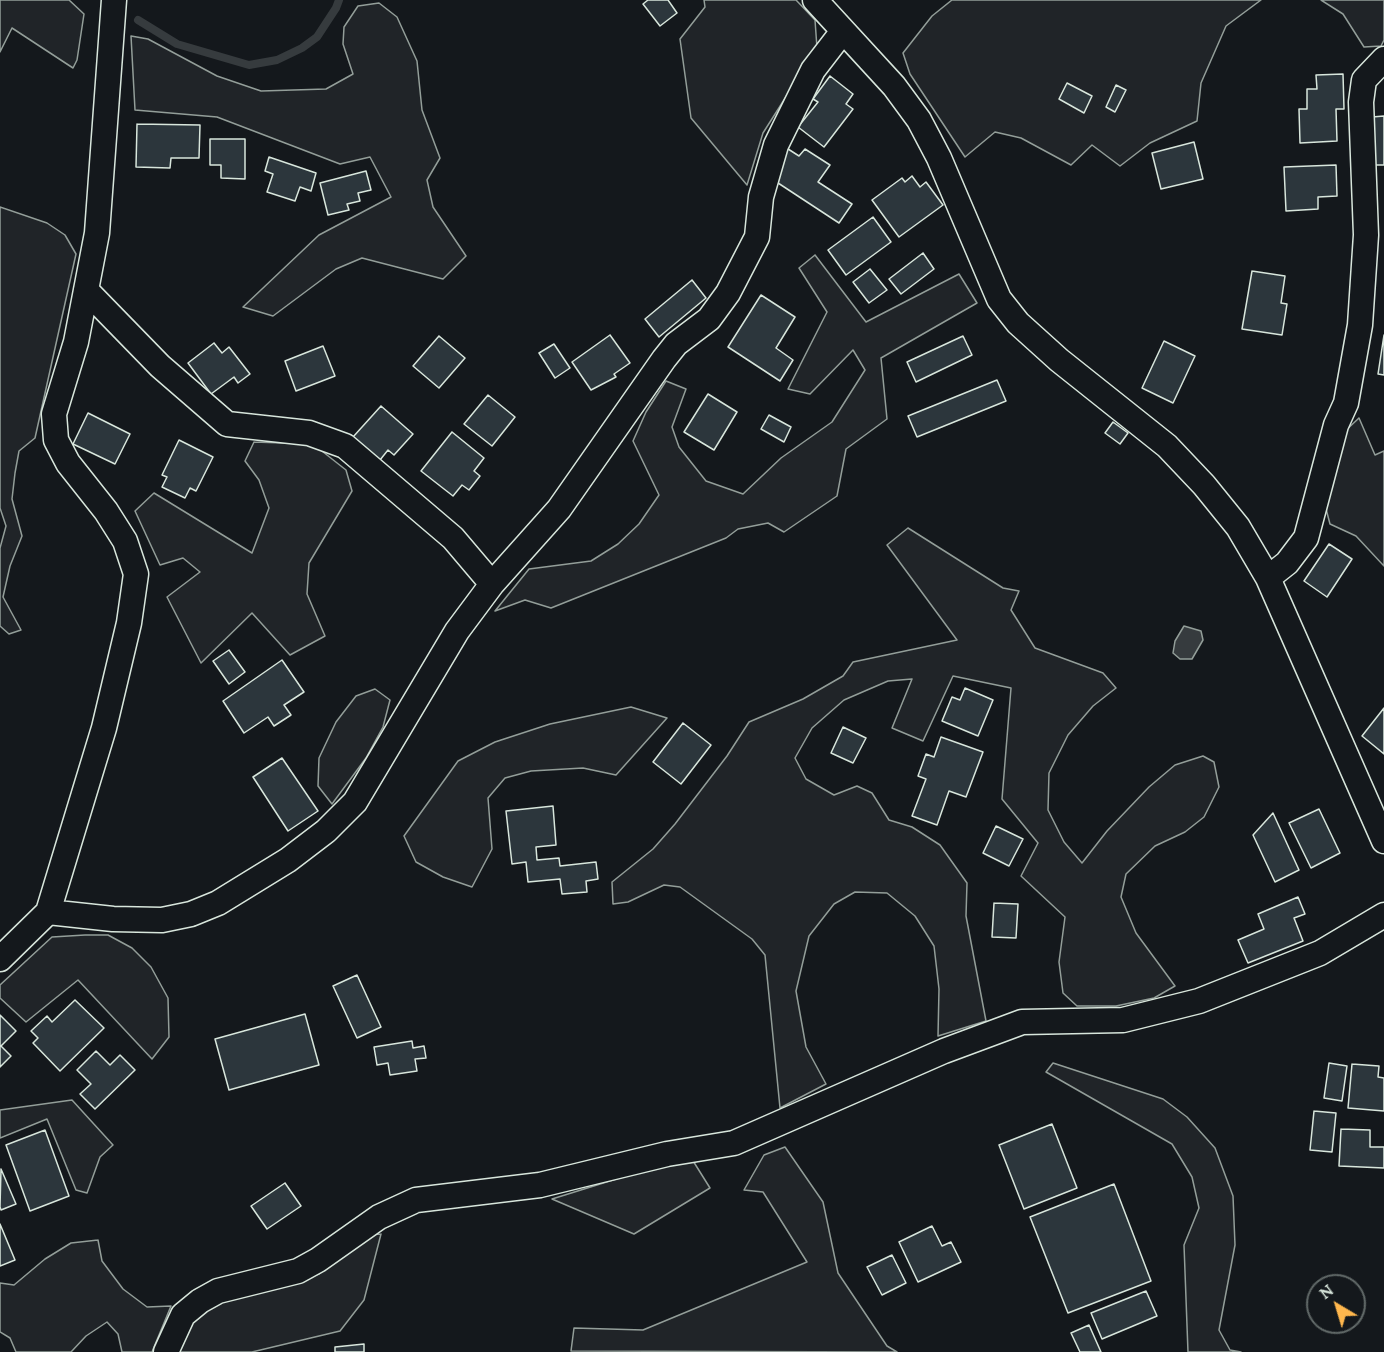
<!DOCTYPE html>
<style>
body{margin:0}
#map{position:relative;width:1384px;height:1352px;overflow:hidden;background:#14181c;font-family:Lora,serif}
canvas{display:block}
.north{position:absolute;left:1306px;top:1274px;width:60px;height:60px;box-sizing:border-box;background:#14181c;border:2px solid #626a69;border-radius:50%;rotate:322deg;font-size:16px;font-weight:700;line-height:24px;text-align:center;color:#d8e6dc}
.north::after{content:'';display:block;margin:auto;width:21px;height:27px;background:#ffb74d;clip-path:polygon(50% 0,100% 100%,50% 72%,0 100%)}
</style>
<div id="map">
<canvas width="1384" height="1352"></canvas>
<div class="north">N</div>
</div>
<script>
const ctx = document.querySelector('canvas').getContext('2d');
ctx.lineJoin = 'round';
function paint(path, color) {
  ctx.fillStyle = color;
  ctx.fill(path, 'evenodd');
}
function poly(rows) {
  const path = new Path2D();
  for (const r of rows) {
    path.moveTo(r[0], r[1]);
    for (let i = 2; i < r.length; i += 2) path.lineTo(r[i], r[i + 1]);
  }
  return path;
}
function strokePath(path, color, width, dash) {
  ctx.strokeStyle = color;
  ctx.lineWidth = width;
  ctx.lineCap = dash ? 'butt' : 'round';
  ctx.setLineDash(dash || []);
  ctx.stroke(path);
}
const green = poly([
 [0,0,69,0,84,14,77,60,73,68,12,28,0,52,0,0],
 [704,0,796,0,815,20,817,48,763,133,747,185,691,118,680,39,705,7,704,0],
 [952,0,1261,0,1226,26,1201,83,1197,121,1150,143,1120,166,1092,145,1071,165,1021,138,995,132,965,157,910,74,903,53,932,16,952,0],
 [1321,0,1384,0,1384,40,1381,46,1364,47,1343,14,1321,0],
 [379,3,397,17,417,61,422,110,440,158,427,180,433,207,466,256,443,279,362,258,336,269,273,316,243,307,319,235,391,197,370,157,340,164,217,117,135,110,131,36,148,39,217,76,261,91,326,89,353,74,343,44,344,27,358,6,379,3],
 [0,207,47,223,65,235,76,254,35,438,19,451,15,473,12,499,22,536,10,566,3,597,21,630,9,634,0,626,0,548,6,526,0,508,0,207],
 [815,255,866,322,959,274,977,303,881,358,887,419,846,449,837,496,784,532,768,523,738,529,726,538,551,608,525,600,495,611,529,569,591,561,618,544,639,524,659,495,633,441,646,412,666,381,686,389,672,427,679,447,706,481,743,494,781,458,832,422,865,370,853,350,810,394,788,389,827,312,799,268,815,255],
 [1359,418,1375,455,1384,451,1384,566,1356,536,1330,524,1325,505,1343,433,1359,418],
 [254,442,313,444,346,470,352,491,309,563,307,594,325,636,290,655,252,613,201,663,167,597,200,572,183,558,160,565,135,511,154,493,252,553,269,508,259,480,245,461,254,442],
 [908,528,1003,588,1019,591,1011,610,1035,648,1103,673,1116,688,1093,706,1068,735,1049,773,1048,810,1064,842,1082,863,1107,831,1149,787,1175,765,1203,756,1214,762,1219,787,1204,817,1185,832,1155,846,1126,874,1121,897,1136,933,1175,986,1154,998,1116,1006,1077,1006,1063,993,1059,962,1065,917,1021,876,1038,843,1002,799,1011,688,953,676,923,741,892,728,912,679,888,681,844,700,812,728,795,758,806,779,834,795,857,786,872,793,889,820,912,827,940,845,967,883,966,916,986,1021,938,1036,939,989,934,946,915,916,887,893,855,892,834,904,809,936,796,991,806,1047,826,1084,780,1108,765,955,752,939,680,887,664,885,628,902,613,904,612,882,653,849,675,824,727,756,749,722,803,699,843,676,853,662,957,640,887,545,908,528],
 [375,689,390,700,383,727,366,758,332,804,318,786,319,758,336,722,356,696,375,689],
 [631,707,667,718,616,775,583,768,531,771,505,778,488,798,492,849,472,887,443,877,416,862,404,836,458,761,495,742,550,724,631,707],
 [85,935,108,935,132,948,151,967,168,998,169,1037,152,1059,78,980,26,1022,0,998,0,985,52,937,85,935],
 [1053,1063,1163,1099,1187,1117,1215,1148,1233,1196,1235,1245,1219,1330,1230,1350,1241,1352,1188,1352,1184,1245,1199,1208,1192,1177,1172,1144,1046,1072,1053,1063],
 [72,1100,113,1145,100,1157,87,1193,76,1190,47,1119,0,1138,0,1110,72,1100],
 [785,1147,823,1202,838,1273,887,1346,897,1352,571,1351,574,1328,643,1330,807,1262,763,1192,744,1190,764,1155,785,1147],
 [690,1156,710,1188,634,1234,552,1199,690,1156],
 [381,1234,364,1300,340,1331,252,1352,176,1352,190,1322,213,1301,319,1274,367,1235,381,1234],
 [98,1240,102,1261,123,1289,147,1307,171,1306,152,1352,122,1352,118,1334,107,1322,86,1336,71,1352,16,1352,10,1338,0,1332,0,1283,14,1285,45,1259,71,1243,98,1240]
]);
paint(green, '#202428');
strokePath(green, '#939e99', 1.5);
const water = poly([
 [1184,626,1201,631,1203,640,1192,659,1180,659,1173,653,1175,641,1184,626]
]);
paint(water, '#363b3e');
strokePath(water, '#939e99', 1.5);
strokePath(poly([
 [138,20,177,44,249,65,277,60,302,48,317,37,336,8,339,0]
]), '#363b3e', 8);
const building = poly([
 [648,0,668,0,677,13,660,26,643,4,648,0],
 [1343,74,1344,109,1336,109,1337,141,1300,143,1299,109,1307,109,1307,89,1317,89,1316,75,1343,74],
 [830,76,853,94,846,104,853,109,824,147,798,127,818,102,813,99,830,76],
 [1067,83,1092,96,1084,113,1059,99,1067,83],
 [1116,85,1126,90,1115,112,1106,107,1116,85],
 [1384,116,1384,165,1375,165,1372,117,1384,116],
 [137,124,200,125,199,158,171,158,170,168,136,167,137,124],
 [210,139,245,139,245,179,221,178,221,165,210,165,210,139],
 [1194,142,1203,179,1161,189,1152,153,1194,142],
 [785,147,799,156,805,149,830,165,818,182,852,204,839,223,775,181,785,147],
 [269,157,316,173,311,191,300,187,295,201,267,192,273,174,265,171,269,157],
 [1336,165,1337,196,1318,197,1318,209,1286,211,1284,167,1336,165],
 [366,171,371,190,358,193,360,201,347,204,349,210,328,215,320,183,366,171],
 [912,176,920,187,926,182,943,205,899,237,872,200,902,178,905,182,912,176],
 [873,217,891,242,846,275,828,250,873,217],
 [923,253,934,269,901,294,889,279,923,253],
 [870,269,887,290,869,303,853,282,870,269],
 [1252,271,1285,276,1281,303,1287,304,1282,335,1242,329,1252,271],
 [692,280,706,298,659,337,645,319,692,280],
 [761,295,795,317,776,348,793,360,780,381,728,347,761,295],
 [610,335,630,363,614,374,616,377,591,390,572,362,610,335],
 [1384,335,1384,375,1378,374,1384,335],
 [439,336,465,358,439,388,413,366,439,336],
 [963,336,972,355,916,382,907,362,963,336],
 [1164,341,1195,356,1173,403,1142,388,1164,341],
 [214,343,222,353,229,347,250,374,238,383,234,377,211,394,188,363,214,343],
 [554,344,570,368,555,378,539,353,554,344],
 [323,346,335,376,296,391,285,361,323,346],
 [997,380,1006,401,917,437,908,416,997,380],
 [708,394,737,412,714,450,684,432,708,394],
 [488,395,515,417,492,446,464,424,488,395],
 [381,406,413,434,394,455,388,450,380,460,353,437,381,406],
 [88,413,130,434,115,464,73,444,88,413],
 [769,415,791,427,784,442,761,429,769,415],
 [1113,422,1128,433,1120,444,1105,433,1113,422],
 [452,432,484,458,474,471,480,476,469,490,462,485,453,496,421,471,452,432],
 [179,440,213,457,196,491,190,488,185,498,162,487,167,477,162,475,179,440],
 [1329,544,1352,559,1327,597,1304,581,1329,544],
 [229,650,245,672,229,684,213,661,229,650],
 [282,660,304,692,284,705,291,715,274,726,268,717,244,733,223,701,282,660],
 [965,688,993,700,978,736,942,721,952,697,960,700,965,688],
 [1384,708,1384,754,1362,736,1384,708],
 [683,723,711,745,681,784,653,762,683,723],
 [843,727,866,738,853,763,831,753,843,727],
 [941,737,983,752,966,797,949,791,937,825,912,816,926,779,918,776,926,754,934,757,941,737],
 [282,758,318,811,288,831,253,777,282,758],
 [553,806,556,845,536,847,537,860,559,858,560,866,596,862,598,879,586,881,587,892,562,894,560,879,528,882,526,862,512,864,506,811,553,806],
 [1319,809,1340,853,1311,868,1289,823,1319,809],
 [1273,813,1299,870,1275,882,1253,835,1273,813],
 [996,826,1023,839,1009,866,983,853,996,826],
 [1298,897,1305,914,1294,918,1303,941,1248,963,1238,940,1264,929,1258,914,1298,897],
 [994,903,1018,904,1016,938,992,937,994,903],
 [357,975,381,1027,357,1038,333,986,357,975],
 [75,1000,104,1028,60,1071,33,1043,38,1038,31,1031,47,1016,52,1022,75,1000],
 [305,1014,319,1065,229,1090,215,1039,305,1014],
 [0,1015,16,1031,1,1046,11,1056,0,1067,0,1015],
 [412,1041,413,1048,424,1046,426,1058,415,1059,417,1071,390,1075,388,1063,377,1065,374,1047,412,1041],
 [96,1051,110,1065,120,1055,135,1070,95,1109,80,1094,91,1084,77,1070,96,1051],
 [1329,1063,1347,1066,1342,1101,1324,1098,1329,1063],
 [1352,1064,1379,1066,1378,1077,1384,1078,1384,1111,1348,1108,1352,1064],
 [1314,1111,1336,1113,1332,1152,1310,1150,1314,1111],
 [1052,1124,1077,1188,1024,1209,999,1145,1052,1124],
 [1341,1129,1370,1130,1370,1147,1384,1147,1384,1168,1339,1166,1341,1129],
 [45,1130,69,1196,30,1211,6,1145,45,1130],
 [1,1169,16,1204,1,1210,0,1207,1,1169],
 [285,1183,301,1206,267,1229,251,1206,285,1183],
 [1114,1184,1151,1281,1068,1313,1030,1217,1114,1184],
 [0,1224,15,1260,0,1266,0,1224],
 [932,1226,942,1246,951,1242,961,1262,918,1282,899,1242,932,1226],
 [892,1255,906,1283,882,1295,867,1267,892,1255],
 [1146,1291,1157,1316,1102,1339,1091,1313,1146,1291],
 [1089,1325,1101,1352,1080,1352,1071,1333,1089,1325],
 [364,1344,364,1352,335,1352,335,1347,364,1344]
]);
paint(building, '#2c363c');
strokePath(building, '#d8e6dc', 1.5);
const minor = poly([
 [815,0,894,86,919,120,939,158,999,299,1018,323,1059,360,1167,446,1204,485,1238,527,1268,578,1384,841],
 [86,290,160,366,227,424,309,433,345,446,453,538,492,584],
 [1268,578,1287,563,1306,538,1336,425,1346,403,1360,325,1366,235,1361,102,1364,80,1384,59],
 [48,912,113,919,162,920,191,914,218,903,288,860,326,831,355,802,457,631,492,584,559,509,664,359,676,344,709,319,728,293,757,237,761,197,776,145,813,70,843,31],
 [0,959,48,912,104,728,129,623,136,574,125,541,106,511,68,463,56,440,54,414,76,342,97,233,114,0],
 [166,1352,183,1315,200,1301,218,1291,298,1271,318,1260,379,1217,416,1200,540,1185,667,1154,734,1143,944,1051,1022,1022,1123,1020,1199,1001,1320,953,1384,915]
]);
strokePath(minor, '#d8e6dc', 27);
strokePath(minor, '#14181c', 24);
</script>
